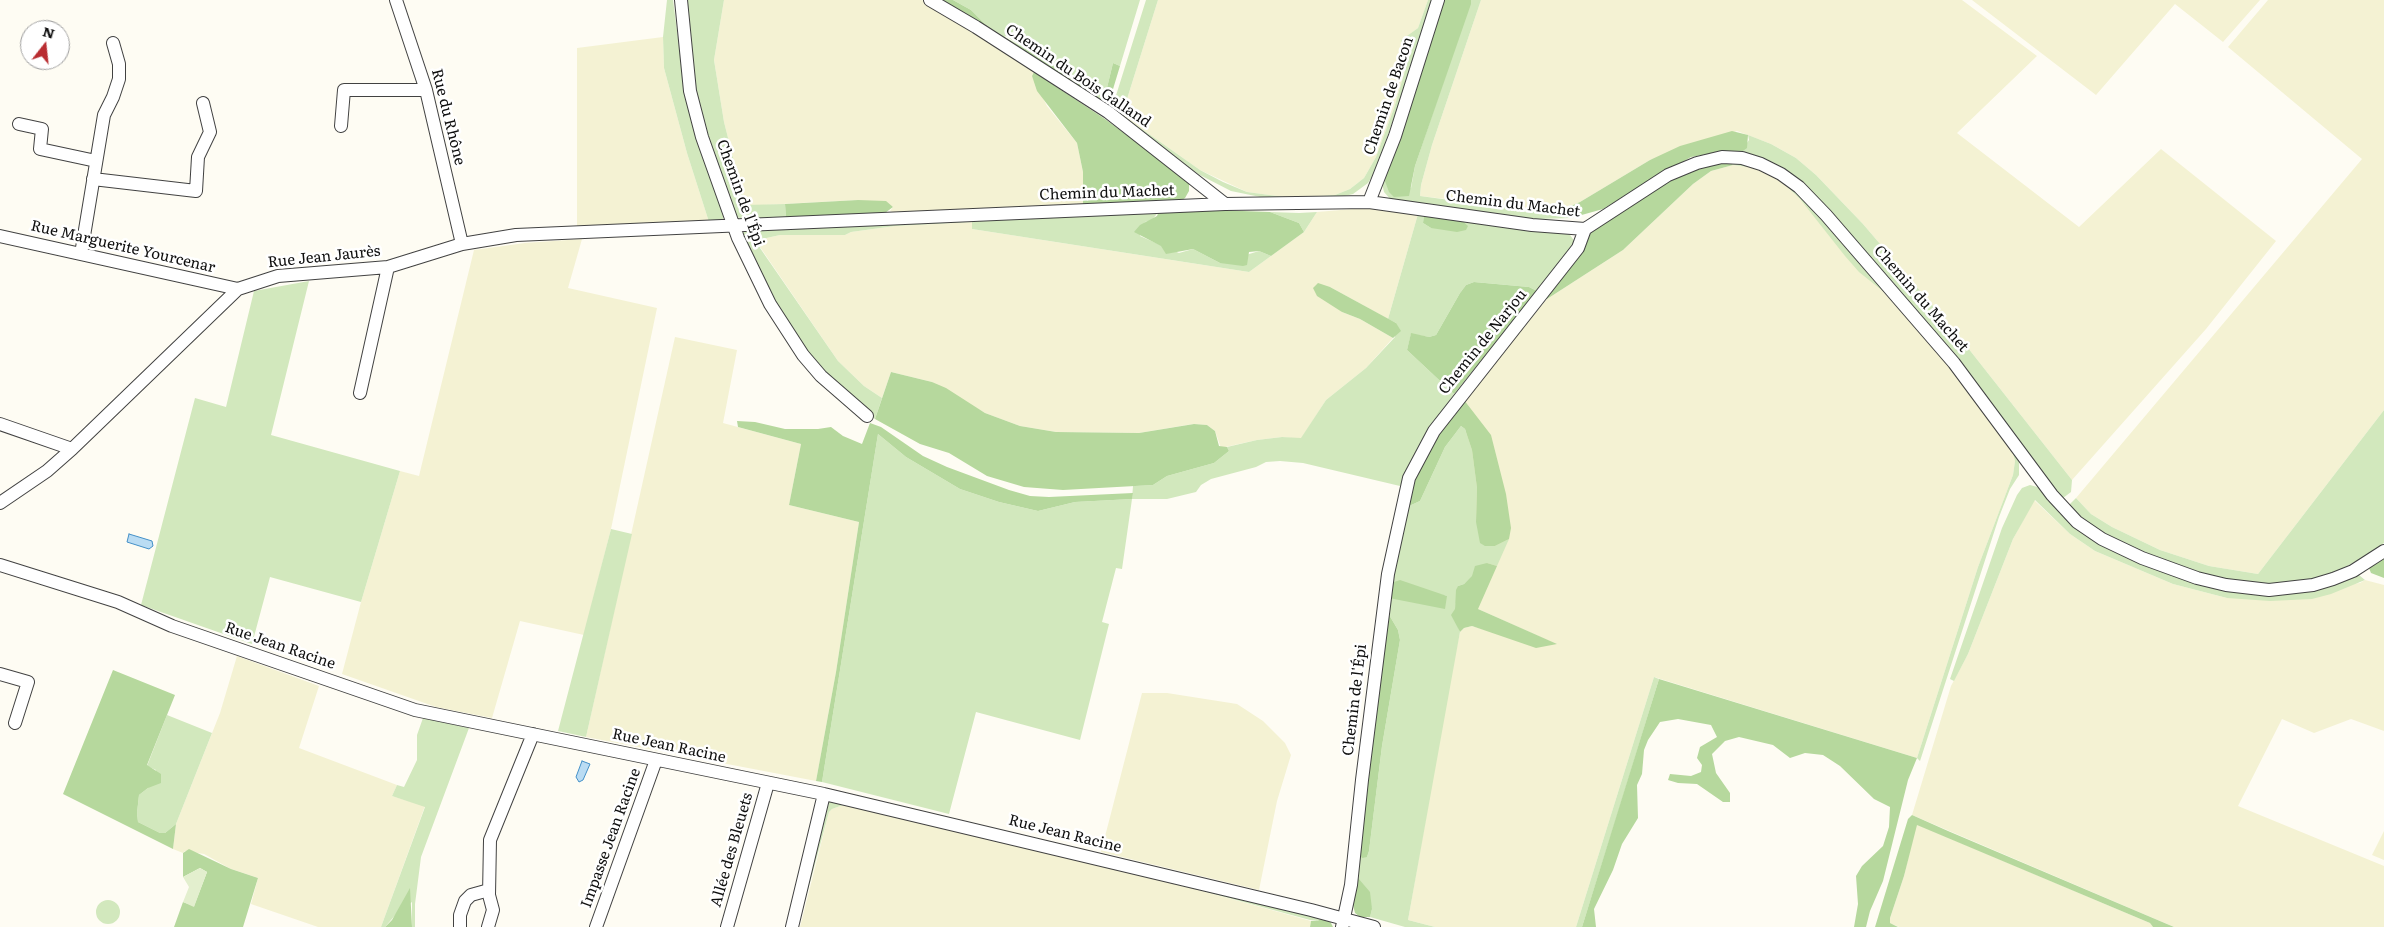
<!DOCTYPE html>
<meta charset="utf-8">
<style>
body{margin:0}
#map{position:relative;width:2384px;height:927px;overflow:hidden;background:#fefcf3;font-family:Literata,serif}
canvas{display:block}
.north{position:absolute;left:20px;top:20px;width:50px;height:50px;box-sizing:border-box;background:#fff;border:1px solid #9f9f9f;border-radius:50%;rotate:16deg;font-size:14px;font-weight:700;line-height:20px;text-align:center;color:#0f0f0f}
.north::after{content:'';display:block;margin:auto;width:18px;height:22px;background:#b92d31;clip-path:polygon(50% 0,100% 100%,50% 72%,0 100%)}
</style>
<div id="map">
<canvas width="2384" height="927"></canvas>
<div class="north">N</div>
</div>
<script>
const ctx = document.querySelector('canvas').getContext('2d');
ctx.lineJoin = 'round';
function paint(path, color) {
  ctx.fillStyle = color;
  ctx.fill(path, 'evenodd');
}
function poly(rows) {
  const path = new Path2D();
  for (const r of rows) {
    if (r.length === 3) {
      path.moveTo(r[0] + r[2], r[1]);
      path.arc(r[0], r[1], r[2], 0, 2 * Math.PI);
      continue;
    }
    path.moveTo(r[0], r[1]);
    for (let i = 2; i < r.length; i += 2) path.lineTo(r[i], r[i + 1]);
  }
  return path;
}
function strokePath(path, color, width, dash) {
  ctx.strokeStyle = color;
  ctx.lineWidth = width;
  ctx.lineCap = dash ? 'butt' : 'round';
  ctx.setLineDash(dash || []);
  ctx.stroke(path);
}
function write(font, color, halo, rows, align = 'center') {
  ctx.font = font + ' Literata,serif';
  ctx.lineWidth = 5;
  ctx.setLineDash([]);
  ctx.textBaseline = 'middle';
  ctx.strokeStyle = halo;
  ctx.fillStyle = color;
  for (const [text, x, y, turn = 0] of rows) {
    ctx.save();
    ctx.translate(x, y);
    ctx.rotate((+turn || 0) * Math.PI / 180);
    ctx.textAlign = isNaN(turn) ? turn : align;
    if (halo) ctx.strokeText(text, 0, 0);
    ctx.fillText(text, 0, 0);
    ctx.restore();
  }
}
paint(poly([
 [724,0,922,0,1034,72,1032,76,1047,106,1077,143,1083,172,1083,206,893,212,890,211,893,207,858,200,745,206,724,122,714,60],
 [1158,0,1428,0,1418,28,1401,41,1412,47,1394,108,1376,157,1364,178,1350,189,1335,195,1292,198,1247,192,1200,170,1122,115],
 [1481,0,1962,0,2037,56,1957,133,2079,227,2161,149,2276,241,2206,329,2072,480,1957,334,1863,224,1816,175,1796,158,1771,144,1737,131,1650,160,1580,202,1566,208,1539,210,1420,196,1421,185,1432,145],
 [1972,0,2260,0,2223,42,2175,4,2096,95],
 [2268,0,2384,0,2384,410,2258,574,2209,566,2160,550,2112,527,2091,514,2076,498,2362,159,2228,47],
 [663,37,664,68,687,153,709,222,577,226,577,48],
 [1733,165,1755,168,1780,180,1800,199,1939,354,2013,453,2015,461,2013,475,1978,567,1917,758,1654,677,1576,927,1435,927,1408,920,1451,674,1460,632,1464,628,1472,626,1502,635,1556,644,1478,609,1464,400,1547,299,1623,250,1693,184,1711,171],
 [1365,208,1418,214,1388,319,1330,287,1342,312,1360,319,1393,338,1366,368,1326,400,1301,439,1282,437,1257,440,1221,448,1215,431,1207,425,1193,424,1139,433,1056,432,1020,426,985,413,932,382,891,372,882,398,864,386,838,361,760,247,762,239,780,235,845,235,851,232,895,226,973,222,972,229,1249,272,1304,232,1317,212],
 [582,239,568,288,657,308,611,529,584,635,520,621,492,718,436,707,342,674,361,602,400,471,419,476,474,250,525,243],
 [675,337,737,350,723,423,801,444,789,505,859,522,836,672,816,781,586,737],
 [2034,500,2070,534,2095,551,2173,584,2227,598,2360,583,2365,580,2384,585,2384,731,2351,719,2314,733,2282,719,2238,806,2384,866,2384,927,2174,927,1912,815,1951,686,1968,654,2013,539],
 [237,656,319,686,299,748,397,785,392,796,425,806,381,927,318,927,251,904,258,878,231,869,204,854,185,851,183,853,173,849,176,824,220,713],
 [1142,693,1167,693,1237,704,1263,721,1285,743,1291,755,1277,801,1259,890,1101,852],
 [843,805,1188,887,1311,921,1310,927,800,927,829,812,832,809],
 [1916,824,2150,923,2153,927,1899,927,1890,923,1890,918,1904,876],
 [2384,831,2384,860,2372,855]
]), '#f4f2d3');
paint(poly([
 [667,0,673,0,682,69,724,211,723,222,709,222,687,153,664,68,663,37],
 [686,0,724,0,714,60,724,122,745,205,785,204,786,218,749,220,736,217,696,104],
 [953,0,1140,0,1120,66,1113,63,1105,96,1098,98,1006,36,1004,37,1049,68,993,32,971,10],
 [1146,0,1158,0,1122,115,1200,170,1223,182,1247,192,1292,198,1335,195,1350,189,1364,178,1376,157,1394,108,1412,47,1400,41,1418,28,1428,0,1434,0,1376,170,1368,183,1353,194,1327,200,1275,200,1231,191,1198,174,1113,113,1113,105],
 [1471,0,1481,0,1432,145,1421,185,1420,196,1495,206,1539,210,1566,208,1567,215,1571,218,1536,219,1409,204,1392,201,1384,192,1382,183,1387,167,1411,188,1415,166],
 [1748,135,1771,144,1796,158,1816,175,1863,224,1957,334,2072,480,2071,492,2063,498,2047,482,1823,205,1740,153,1749,140],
 [1729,160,1747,163,1797,189,1923,331,2019,457,2019,475,2010,489,1999,517,1920,761,1917,758,1978,567,2013,475,2015,461,2013,453,1939,354,1889,296,1859,272,1845,256,1800,199,1780,180,1755,168,1733,165],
 [1159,211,1152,220,1145,222,1140,236,1179,253,1193,249,1220,263,1259,251,1271,256,1249,272,972,229,972,222,895,226,851,232,845,235,780,235,762,239,760,248,838,361,864,386,882,398,875,419,855,404,817,369,772,302,741,230],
 [1270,212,1299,213,1317,212,1304,232,1299,223],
 [1418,214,1424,214,1423,223,1431,228,1461,220,1568,232,1575,242,1537,291,1529,287,1474,282,1466,285,1460,293,1436,335,1429,337,1411,334,1407,350,1454,394,1424,438,1400,486,1303,463,1280,461,1266,462,1256,467,1211,479,1201,485,1196,492,1167,499,1132,499,1122,569,1116,568,1102,622,1109,624,1080,740,976,712,949,814,822,782,878,434,906,457,960,489,999,502,1038,511,1075,502,1132,499,1133,486,1153,485,1167,476,1214,463,1229,451,1227,447,1257,440,1282,437,1301,438,1326,400,1366,368,1395,337,1396,323,1388,319],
 [309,281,271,435,400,471,361,602,270,577,252,644,141,605,195,398,226,407,254,291],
 [2384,410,2384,543,2364,557,2334,573,2298,583,2243,584,2174,566,2135,550,2084,523,2068,506,2076,498,2091,514,2112,527,2160,550,2209,566,2258,574],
 [1461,426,1465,429,1472,450,1477,488,1476,522,1495,546,1509,539,1497,566,1487,563,1464,584,1458,586,1454,618,1460,632,1408,920,1435,927,1405,927,1370,917,1372,909,1358,878,1360,855,1367,857,1369,851,1382,746,1400,640,1398,630,1388,613,1389,598,1447,596,1391,583,1409,506,1420,501,1445,447],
 [2030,485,2041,488,2076,526,2227,589,2359,575,2365,580,2331,594,2312,599,2270,601,2227,598,2173,584,2095,551,2070,534,2035,500,2013,539,1968,654,1954,681,1950,679,2002,528,2017,495,2022,488],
 [611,529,632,534,586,737,558,731],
 [1654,677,1659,679,1616,819,1582,927,1576,927],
 [167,715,212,733,176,824,165,833,160,833,138,822,137,813,139,795,148,788,156,770,147,766],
 [423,718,469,728,421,857,415,904,415,927,412,927,412,902,397,913,385,927,381,927,425,807,392,796,397,785,404,787,417,760,417,735],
 [839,801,1312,914,1324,918,1317,921,1310,920,1188,887,843,805,832,809,829,812,798,927,829,802],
 [108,912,12]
]), '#d2e8bd');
paint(poly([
 [943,0,953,0,971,10,993,32],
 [1444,0,1471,0,1471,4,1415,166,1409,196,1394,197,1389,192,1385,181,1387,167],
 [1003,36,1046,61,1098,98,1105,96,1113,63,1120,66,1107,109],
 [1034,72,1105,119,1189,181,1189,191,1185,198,1182,200,1083,206,1083,172,1077,143,1037,91,1032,76],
 [1732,131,1748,135,1747,148,1740,153,1719,152,1691,157,1603,209,1571,218,1567,215,1566,208,1580,202,1650,160,1680,146],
 [1729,160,1733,165,1711,171,1693,184,1623,250,1547,299,1546,297,1577,258,1592,231,1678,173],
 [858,200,886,201,893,207,885,213,786,218,785,204],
 [1214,210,1270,212,1299,223,1304,232,1271,256,1259,251,1249,252,1247,265,1243,266,1220,263,1193,249,1166,254,1161,246,1134,232,1140,225,1157,216,1159,211],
 [1424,214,1461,220,1468,226,1466,230,1457,232,1431,228,1423,223],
 [1474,282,1529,287,1537,291,1454,394,1407,350,1411,333,1429,337,1436,335,1460,293,1466,285],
 [1318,283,1330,287,1396,323,1401,331,1393,338,1360,319,1342,312,1317,296,1313,288],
 [891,372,932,382,946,388,985,413,1020,426,1056,432,1139,433,1194,424,1207,425,1215,431,1219,446,1227,447,1229,451,1214,463,1167,476,1153,485,1063,490,1024,487,987,476,949,453,920,444,875,419],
 [1464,400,1491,435,1506,494,1511,528,1509,539,1495,546,1485,546,1480,543,1476,522,1477,488,1472,450,1465,429,1461,426,1445,447,1420,501,1409,506,1416,477,1434,439],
 [737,421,755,422,785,429,818,429,831,427,843,436,862,444,870,423,881,427,923,456,947,467,1009,490,1030,496,1049,497,1133,493,1132,499,1075,502,1038,511,999,502,960,489,906,457,878,434,822,782,816,781,836,672,859,522,789,505,801,444,738,427],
 [2384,556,2384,578,2371,573,2369,568],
 [1487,563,1497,566,1478,609,1557,644,1536,648,1472,626,1464,628,1460,632,1451,615,1455,609,1456,590,1458,586,1464,584,1472,576,1475,566],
 [1400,580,1447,596,1445,609,1389,598,1391,583],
 [1388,613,1398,630,1400,640,1382,746,1369,851,1367,857,1362,858,1360,855,1364,797],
 [113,670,175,695,147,765,161,774,161,783,148,788,139,795,137,813,138,822,160,833,165,833,176,824,173,849,63,794],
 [1659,679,1917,758,1908,780,1883,881,1870,911,1866,927,1854,927,1858,904,1856,876,1862,866,1883,846,1889,827,1890,807,1874,799,1840,766,1823,755,1805,753,1790,758,1773,745,1739,737,1725,741,1712,754,1716,773,1730,793,1730,802,1723,802,1697,784,1678,783,1668,780,1670,774,1691,776,1701,772,1702,765,1697,758,1700,747,1717,737,1711,725,1678,719,1660,722,1648,740,1644,750,1642,774,1637,785,1638,818,1622,844,1613,870,1594,909,1596,927,1582,927],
 [1912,815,1948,831,2174,927,2153,927,2150,923,1917,825,1904,876,1890,918,1890,923,1898,927,1875,927,1908,819],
 [189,849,231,869,258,878,243,927,174,927,183,902,194,906,207,872,200,868,183,877,183,853],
 [1358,878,1370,892,1372,909,1370,917,1360,917,1355,913,1352,901],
 [410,888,412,927,385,927,392,920],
 [1324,918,1329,919,1333,927,1310,927,1311,921,1317,921]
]), '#b6d89d');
paint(poly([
 [200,868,207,872,194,907,183,902,189,887,183,877]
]), '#e3efce');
const water = poly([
 [129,534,152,541,153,546,149,549,127,542,129,534],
 [582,761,590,764,583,780,579,782,576,777,582,761]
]);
paint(water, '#badcf3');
strokePath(water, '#4490c7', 1);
const street = poly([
 [396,0,426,90,462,244],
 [681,0,690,91,702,137,738,238,770,304,803,355,821,376,867,416],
 [930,0,976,27,1108,112,1225,204],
 [19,124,42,129,40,149,96,161],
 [341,126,344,90,426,90],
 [93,179,196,191,198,157,210,132,203,103],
 [1369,202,1395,136,1438,0],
 [0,236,238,289],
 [81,254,104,115,113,97,119,79,119,64,113,43],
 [360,393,388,267],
 [0,424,72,449],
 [0,503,47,471,72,449,238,289,278,276,388,267,462,244,516,235,1225,204,1369,202,1532,225,1585,229,1668,175,1697,163,1722,157,1742,158,1761,164,1781,174,1799,187,1826,215,1954,363,2052,495,2077,522,2102,539,2142,558,2197,578,2226,585,2269,590,2313,585,2333,579,2353,571,2384,551],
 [0,565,118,602,172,626,415,710,824,794,1311,910,1374,927],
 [0,674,28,682,15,723],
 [460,927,460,915,465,901,471,895,489,890],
 [488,927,493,910,489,895,490,840,533,734],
 [596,927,656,760],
 [727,927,768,783],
 [792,927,824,794],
 [1342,927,1351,885,1362,780,1388,574,1409,478,1434,431,1578,248,1585,229]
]);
strokePath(street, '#424242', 14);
strokePath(street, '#fff', 12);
write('15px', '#0f0f0f', '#fff', [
 ["Chemin du Bois Galland",1078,76,34],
 ["Chemin de Bacon",1389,96,-71],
 ["Rue du Rhône",448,117,76],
 ["Chemin de l'Épi",740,193,70],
 ["Chemin du Machet",1107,193,-2],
 ["Chemin du Machet",1513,204,7],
 ["Rue Marguerite Yourcenar",123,247,13],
 ["Rue Jean Jaurès",324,257,-6],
 ["Chemin du Machet",1921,299,49],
 ["Chemin de Narjou",1483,342,-51],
 ["Rue Jean Racine",280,646,19],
 ["Chemin de l'Épi",1355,700,-83],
 ["Rue Jean Racine",669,746,12],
 ["Rue Jean Racine",1065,834,14],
 ["Impasse Jean Racine",611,838,-70],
 ["Allée des Bleuets",732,850,-74]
]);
</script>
